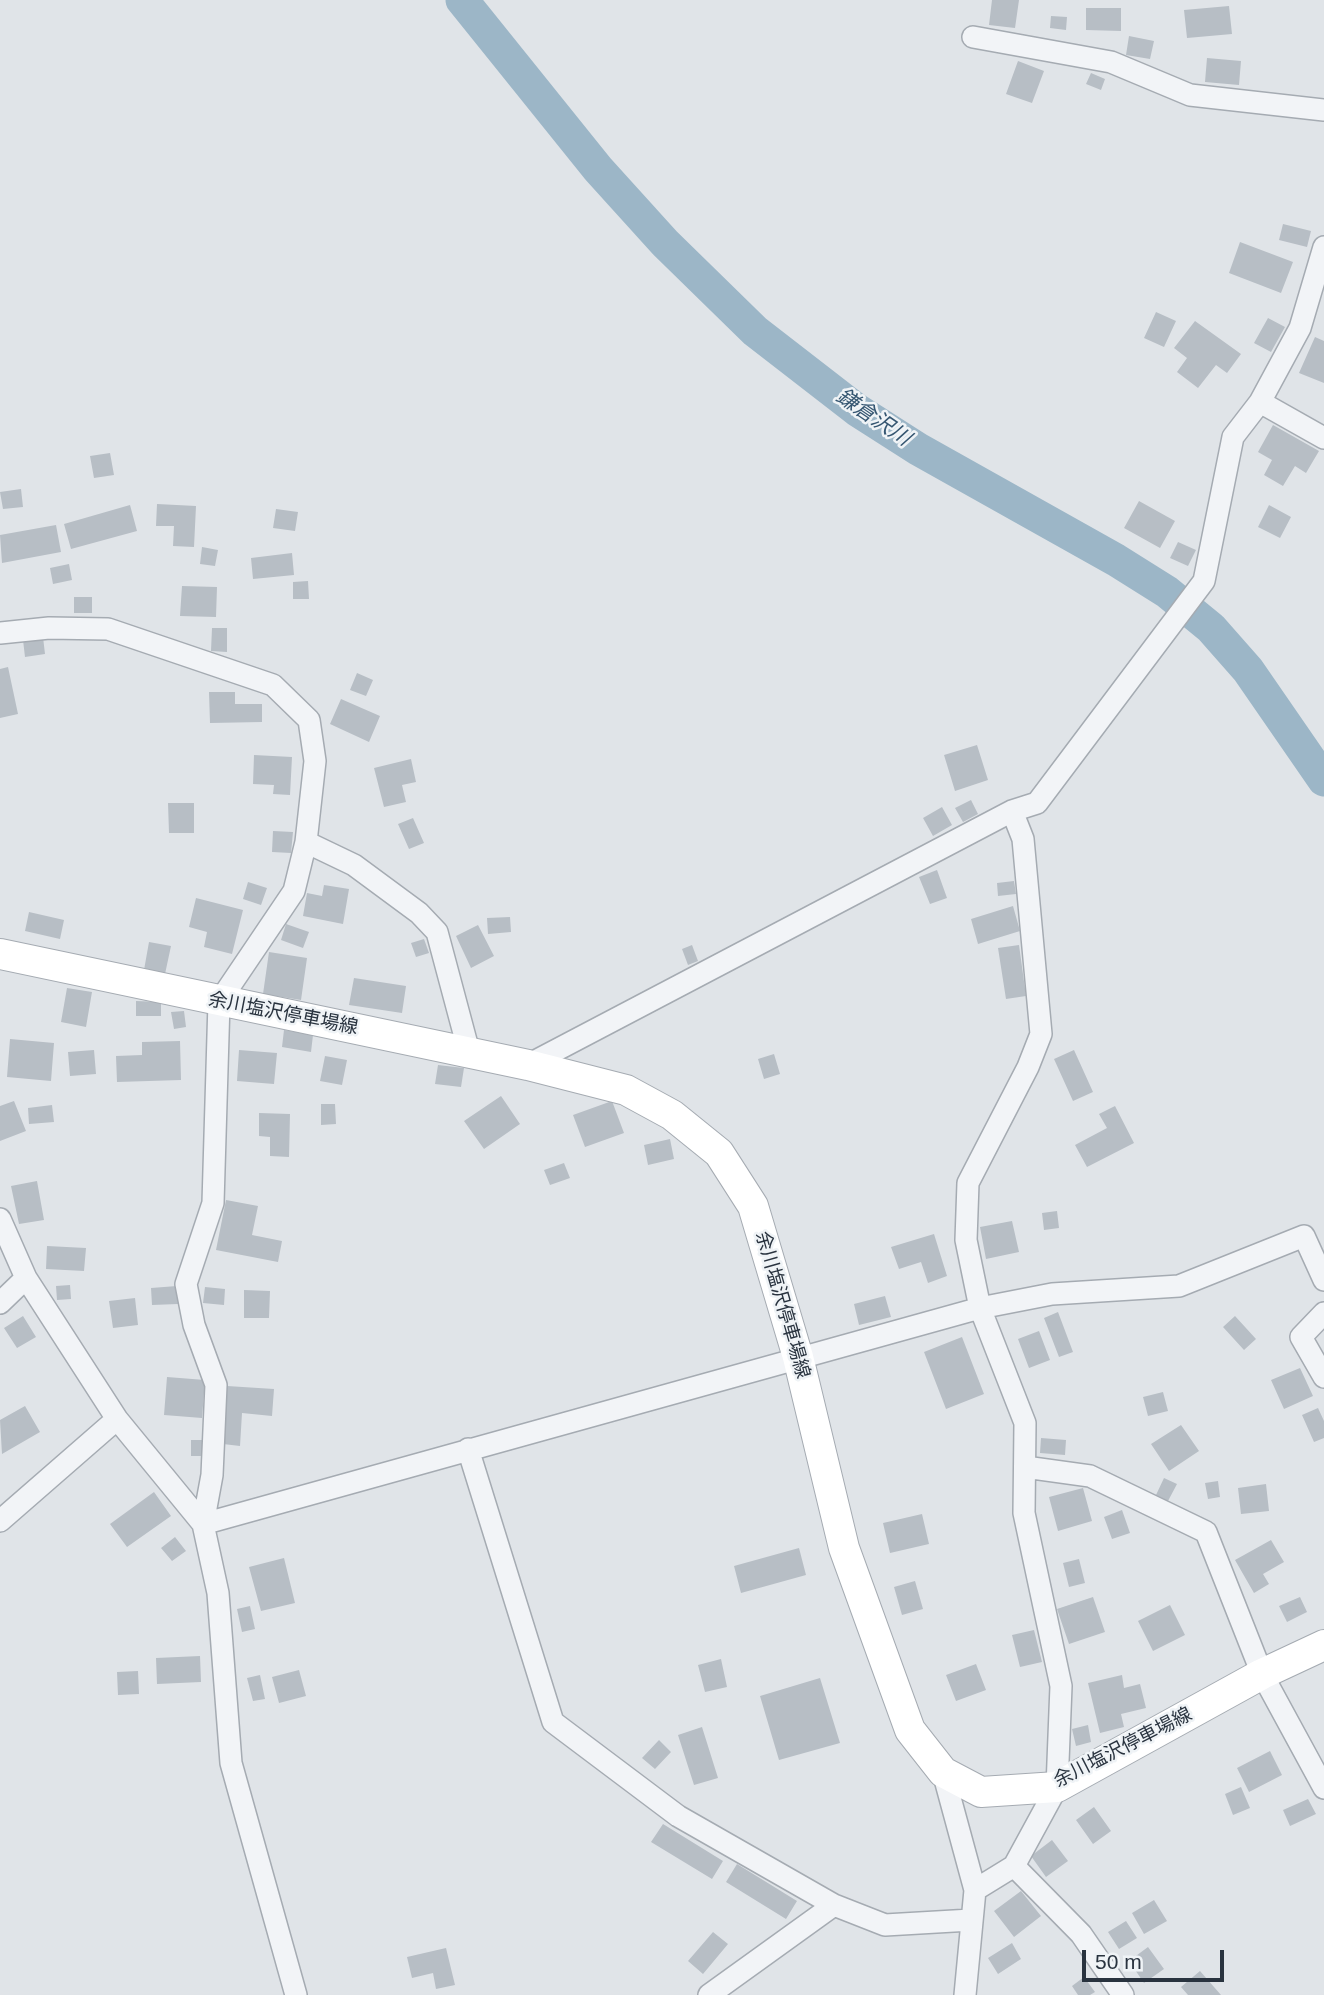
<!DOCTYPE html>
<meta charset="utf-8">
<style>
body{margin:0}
#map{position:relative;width:1324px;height:1995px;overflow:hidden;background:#e0e4e8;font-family:Helvetica,sans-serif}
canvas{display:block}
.scale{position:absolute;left:1082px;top:1950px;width:142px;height:32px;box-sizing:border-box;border:4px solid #29333f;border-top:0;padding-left:9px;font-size:21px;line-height:24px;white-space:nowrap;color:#29333f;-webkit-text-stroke:5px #eff3f6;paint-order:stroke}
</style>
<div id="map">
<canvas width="1324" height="1995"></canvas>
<div class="scale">50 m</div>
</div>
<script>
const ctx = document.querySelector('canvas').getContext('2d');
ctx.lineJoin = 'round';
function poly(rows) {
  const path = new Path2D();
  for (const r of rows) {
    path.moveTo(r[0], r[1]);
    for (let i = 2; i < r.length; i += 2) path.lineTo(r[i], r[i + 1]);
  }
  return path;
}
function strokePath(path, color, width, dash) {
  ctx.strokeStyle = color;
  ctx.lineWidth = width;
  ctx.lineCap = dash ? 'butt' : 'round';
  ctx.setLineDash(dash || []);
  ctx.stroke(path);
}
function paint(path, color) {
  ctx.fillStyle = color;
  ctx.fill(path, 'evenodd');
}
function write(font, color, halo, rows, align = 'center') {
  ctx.font = font + ' Helvetica,"Noto Sans JP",sans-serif';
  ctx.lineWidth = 5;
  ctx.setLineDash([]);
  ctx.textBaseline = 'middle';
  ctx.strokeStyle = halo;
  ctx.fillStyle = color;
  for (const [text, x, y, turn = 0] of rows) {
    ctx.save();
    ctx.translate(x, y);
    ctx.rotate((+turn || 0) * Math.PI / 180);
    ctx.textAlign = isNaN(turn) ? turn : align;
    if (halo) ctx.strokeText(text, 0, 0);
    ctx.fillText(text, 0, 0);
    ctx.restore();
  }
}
strokePath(poly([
 [462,0,598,169,665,243,755,331,857,410,918,449,1116,560,1167,592,1211,628,1248,670,1324,780]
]), '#9cb6c7', 33);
paint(poly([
 [992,0,1019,0,1015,28,989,25],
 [1229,6,1232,34,1187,38,1184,10],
 [1086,8,1121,8,1121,31,1086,30],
 [1051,16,1067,17,1066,30,1050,28],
 [1129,36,1154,41,1150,59,1126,55],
 [1207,58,1241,61,1239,85,1205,82],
 [1018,61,1044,71,1032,103,1006,94],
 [1091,73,1105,79,1101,90,1086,84],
 [1283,224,1311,231,1307,247,1279,240],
 [1240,242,1293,262,1281,293,1229,273],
 [1156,312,1176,321,1164,347,1144,338],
 [1268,318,1285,327,1271,352,1254,343],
 [1195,321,1241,354,1227,373,1216,365,1198,388,1177,372,1187,358,1174,348],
 [1315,337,1324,341,1324,383,1299,373],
 [1273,425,1319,451,1306,473,1295,466,1283,486,1264,475,1272,460,1258,452],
 [110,453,114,475,94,478,90,456],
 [21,489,23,507,3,509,0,492],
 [1139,501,1175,521,1160,548,1124,528],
 [157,504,196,506,194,547,173,546,174,526,156,526],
 [130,505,137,531,71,549,64,524],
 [1269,505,1291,517,1280,538,1258,527],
 [276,509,298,512,295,531,273,528],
 [56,525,61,552,2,563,0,535],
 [1178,542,1196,550,1188,566,1170,558],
 [202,547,218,550,215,566,200,564],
 [292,553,294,575,253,579,251,558],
 [69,564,72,580,53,584,50,568],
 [308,581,309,599,293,599,293,582],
 [182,586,217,587,216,617,180,616],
 [74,597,92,597,92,613,74,613],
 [212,628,227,628,227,652,211,651],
 [43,637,45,654,25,657,23,640],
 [8,667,18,714,0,718,0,669],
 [357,673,373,680,366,696,350,690],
 [209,692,235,692,235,704,262,704,262,722,210,723],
 [341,699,380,716,369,742,330,724],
 [977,745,988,780,955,791,944,755],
 [254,755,292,757,290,795,273,794,274,785,253,784],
 [411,759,416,782,402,785,406,802,384,807,374,768],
 [971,800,978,814,963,822,955,808],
 [168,803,194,803,194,833,169,833],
 [942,807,952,825,933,836,923,818],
 [413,818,424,843,409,849,398,824],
 [273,831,293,832,291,853,272,852],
 [937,870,947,898,930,904,919,877],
 [1014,881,1016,894,998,896,997,883],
 [248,882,267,888,261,905,243,899],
 [324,885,349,889,343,924,303,916,307,893,322,896],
 [196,898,243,910,232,954,204,947,207,932,189,927],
 [1013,906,1020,931,978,944,971,919],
 [29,912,64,920,60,939,25,931],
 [510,917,511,932,488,934,487,918],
 [286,924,309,932,303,948,281,940],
 [478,925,494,956,471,968,456,936],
 [424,939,429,953,416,957,411,943],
 [149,942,171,946,165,974,144,970],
 [692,945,698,961,688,965,682,949],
 [1019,945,1026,996,1006,999,998,948],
 [269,952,307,958,301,1000,263,994],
 [354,978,406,986,402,1013,349,1005],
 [67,988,92,992,86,1027,61,1022],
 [136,1001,161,1002,161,1016,136,1016],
 [184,1011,186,1027,174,1029,171,1012],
 [284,1030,313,1035,311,1052,282,1047],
 [10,1039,54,1043,51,1081,7,1077],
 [180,1041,181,1080,117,1082,116,1056,142,1055,142,1042],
 [94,1050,96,1074,70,1076,68,1052],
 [239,1050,277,1053,274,1084,237,1081],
 [1074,1050,1093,1092,1073,1101,1054,1059],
 [774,1054,780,1074,764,1079,758,1059],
 [325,1056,347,1060,342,1085,320,1081],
 [438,1065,464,1068,461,1087,435,1084],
 [501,1096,520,1124,484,1149,464,1121],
 [14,1101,26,1131,0,1141,0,1106],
 [612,1101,624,1133,585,1147,573,1115],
 [321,1104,335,1104,336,1124,321,1125],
 [52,1105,54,1122,29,1124,28,1108],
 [1115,1106,1134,1143,1087,1167,1075,1145,1107,1128,1099,1114],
 [259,1113,290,1114,289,1157,270,1156,270,1137,259,1136],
 [670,1139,674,1159,648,1165,644,1145],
 [564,1163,570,1178,550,1185,544,1170],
 [37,1181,44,1220,19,1224,11,1186],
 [226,1200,258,1206,252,1235,282,1241,278,1262,216,1250],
 [1057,1211,1059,1228,1044,1230,1042,1213],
 [1012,1221,1019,1252,986,1259,980,1227],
 [934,1234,947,1276,928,1283,921,1262,899,1269,891,1247],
 [47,1246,86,1248,84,1271,46,1269],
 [70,1285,71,1299,57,1300,56,1286],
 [177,1286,178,1304,152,1305,151,1288],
 [205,1287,225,1289,224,1305,203,1303],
 [244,1290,270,1291,269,1318,244,1318],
 [885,1296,891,1317,859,1325,854,1304],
 [135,1298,138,1325,113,1328,109,1301],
 [1058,1312,1073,1352,1059,1357,1044,1318],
 [23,1316,36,1337,17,1348,4,1328],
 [1235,1316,1256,1339,1244,1350,1223,1327],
 [1039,1331,1050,1360,1029,1368,1018,1339],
 [962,1337,984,1394,946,1409,924,1352],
 [1300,1368,1313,1396,1284,1409,1271,1380],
 [167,1377,205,1380,202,1418,164,1415],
 [227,1386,274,1389,272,1416,242,1413,240,1446,223,1444],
 [1163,1392,1168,1411,1148,1416,1143,1397],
 [25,1406,40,1432,2,1454,0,1420],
 [1318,1408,1324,1421,1324,1438,1314,1442,1302,1415],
 [1181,1425,1199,1451,1169,1471,1151,1444],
 [1041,1438,1066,1440,1065,1455,1040,1453],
 [191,1440,203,1440,203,1456,191,1456],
 [1164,1478,1177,1484,1168,1501,1156,1495],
 [1218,1481,1220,1497,1208,1499,1205,1483],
 [1266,1484,1269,1511,1241,1514,1238,1488],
 [1083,1488,1092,1521,1058,1531,1049,1497],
 [154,1492,171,1516,127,1547,110,1524],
 [1122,1510,1130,1533,1112,1539,1104,1517],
 [922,1514,929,1544,890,1553,883,1523],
 [175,1537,186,1551,172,1561,161,1548],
 [1271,1540,1284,1562,1263,1574,1269,1584,1254,1593,1235,1560],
 [799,1548,806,1575,741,1593,734,1566],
 [284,1558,295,1603,261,1611,249,1567],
 [1079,1559,1085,1583,1069,1587,1063,1563],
 [915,1581,923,1609,902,1615,894,1587],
 [1093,1597,1105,1632,1069,1644,1057,1609],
 [1300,1597,1307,1612,1287,1622,1279,1606],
 [1170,1605,1185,1635,1153,1651,1138,1621],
 [250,1606,255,1629,242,1632,237,1609],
 [1034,1630,1042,1662,1020,1667,1012,1635],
 [200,1656,201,1682,157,1684,156,1658],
 [721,1659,727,1687,705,1692,698,1665],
 [976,1664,986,1690,956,1701,946,1675],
 [299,1670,306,1696,279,1703,272,1677],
 [138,1671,139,1694,118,1695,117,1672],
 [260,1675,265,1699,253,1701,247,1678],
 [1122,1675,1124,1688,1140,1684,1146,1708,1121,1714,1124,1727,1100,1733,1088,1683],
 [820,1678,840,1743,779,1760,760,1696],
 [1088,1725,1091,1742,1076,1746,1072,1729],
 [702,1727,718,1778,694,1785,678,1735],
 [659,1740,671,1752,655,1769,642,1758],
 [1270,1751,1282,1775,1249,1792,1237,1768],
 [1241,1787,1250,1808,1233,1815,1225,1794],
 [1308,1799,1316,1814,1290,1826,1283,1810],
 [1094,1807,1111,1831,1093,1844,1076,1820],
 [663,1824,723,1861,712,1879,651,1842],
 [1052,1840,1068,1861,1046,1877,1031,1856],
 [737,1864,797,1901,786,1919,726,1882],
 [1021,1891,1041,1916,1014,1937,994,1911],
 [1154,1900,1167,1921,1144,1934,1132,1913],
 [1126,1921,1137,1938,1119,1949,1108,1932],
 [713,1932,728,1944,703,1974,688,1961],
 [1012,1943,1021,1959,998,1974,988,1958],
 [1148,1947,1164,1969,1144,1983,1129,1961],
 [446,1948,455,1985,436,1989,433,1973,412,1978,407,1957],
 [1200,1971,1221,1995,1188,1995,1181,1987],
 [1084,1977,1095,1992,1090,1995,1078,1995,1072,1986]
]), '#b7bec5');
const street = poly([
 [973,37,1111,62,1190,95,1324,110],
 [1260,402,1324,438],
 [0,633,49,628,108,629,273,685,309,720,315,761,306,842,294,891,219,1002,213,1203,186,1284,194,1325,216,1385,212,1475,203,1524,218,1593,231,1763,296,1995],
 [306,842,354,865,419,913,437,932,469,1052],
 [528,1065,1012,811,1037,803,1204,581,1233,437,1260,402,1300,328,1324,247],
 [0,1219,26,1278,117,1419,203,1524],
 [0,1303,26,1278],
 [1324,1313,1301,1337,1324,1377],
 [468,1449,553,1722,678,1816,834,1905,885,1925,971,1920],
 [1025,1467,1090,1476,1206,1532,1262,1674,1324,1788],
 [0,1521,117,1419],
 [203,1524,980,1308,1052,1294,1179,1286,1304,1236,1324,1280],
 [943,1772,975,1890,965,1995],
 [1014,1866,1081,1934,1123,1995],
 [975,1890,1014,1866,1057,1787,1061,1686,1024,1513,1025,1423,980,1308,966,1240,968,1183,1028,1067,1041,1034,1023,839,1012,811],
 [709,1995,834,1905]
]);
const secondary = poly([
 [0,954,528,1065,626,1090,672,1115,719,1153,753,1206,798,1357,844,1548,910,1730,943,1772,981,1792,1057,1787,1262,1674,1324,1645]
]);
strokePath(street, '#a5abb2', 24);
strokePath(secondary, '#a5abb2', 32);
strokePath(street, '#f2f4f7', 21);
strokePath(secondary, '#fff', 30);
write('19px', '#29333f', '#eff3f6', [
 ["余川塩沢停車場線",283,1014,11],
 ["余川塩沢停車場線",782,1305,74],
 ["余川塩沢停車場線",1123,1748,-27]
]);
write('italic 21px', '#355671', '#eff3f6', [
 ["鎌倉沢川",873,418,34]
]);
</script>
